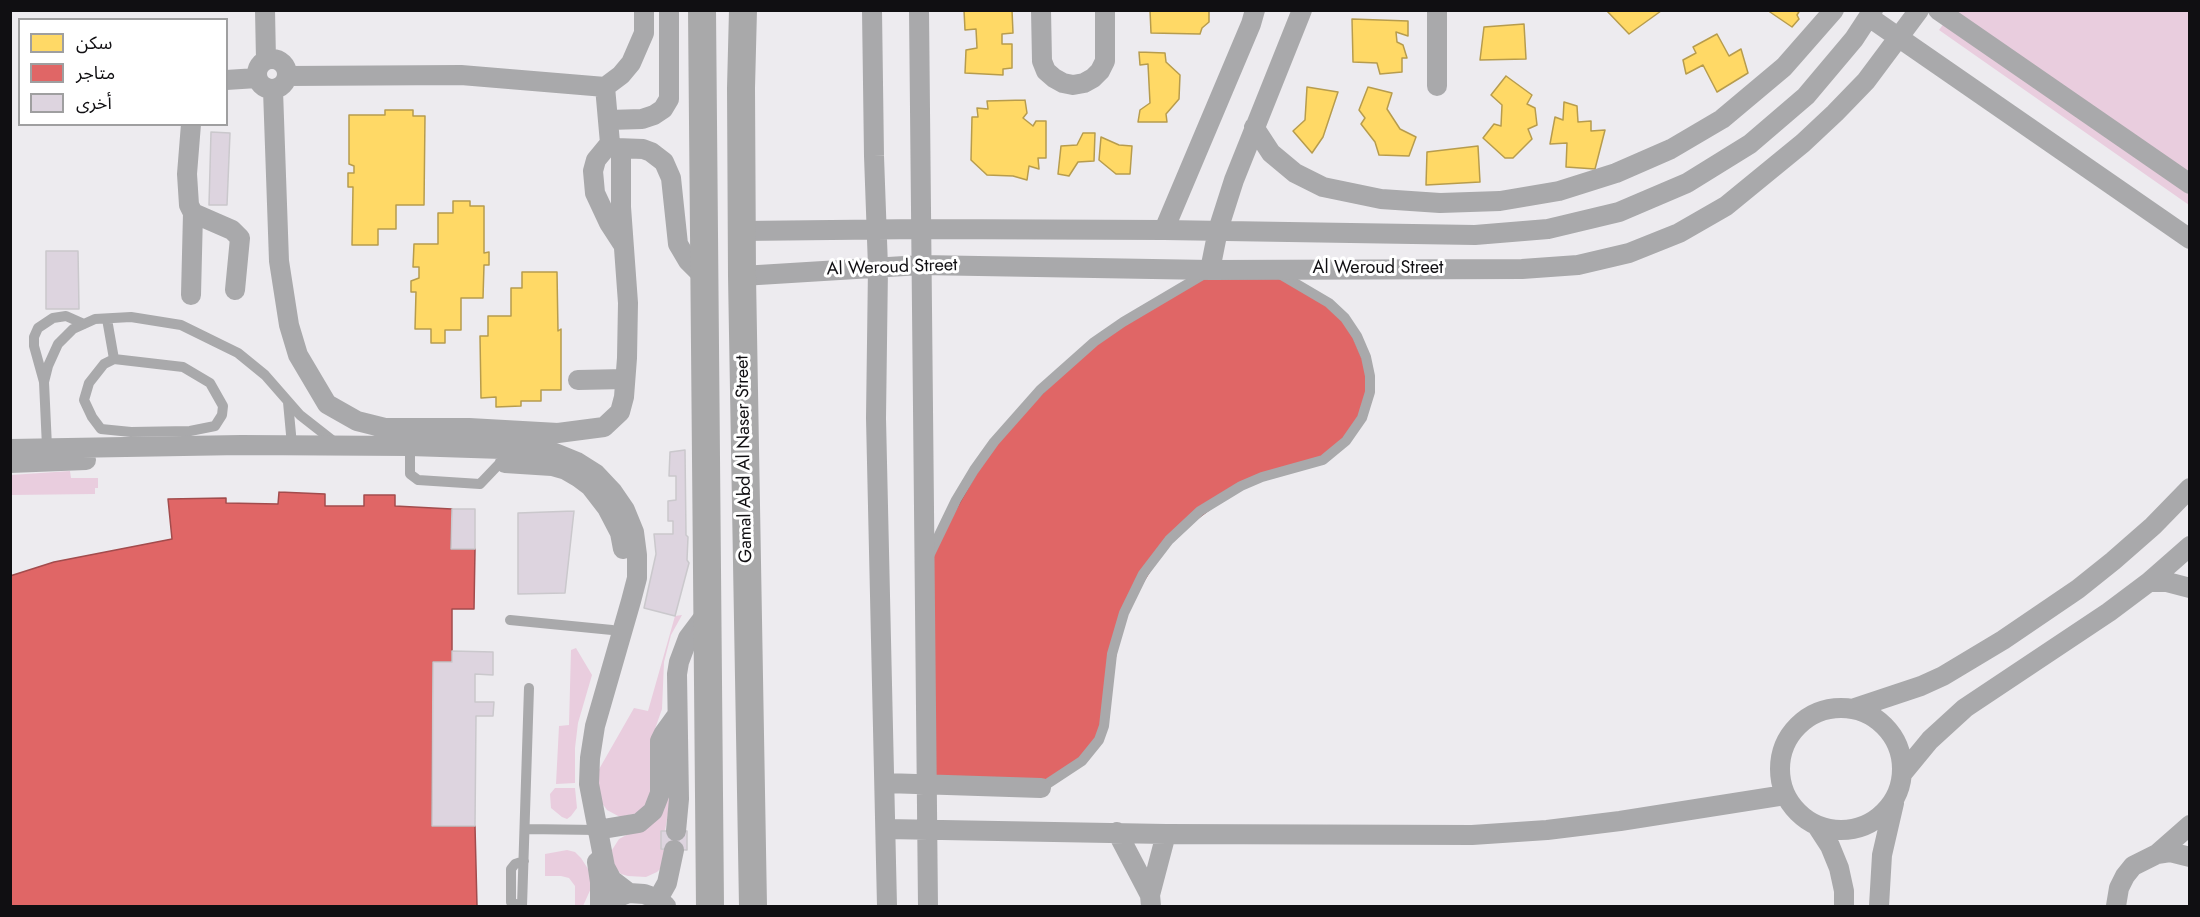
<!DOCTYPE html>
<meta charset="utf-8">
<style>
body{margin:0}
#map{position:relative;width:2200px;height:917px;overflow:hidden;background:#edebef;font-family:Jost,"Noto Sans Arabic",sans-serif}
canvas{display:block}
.frame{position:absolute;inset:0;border:12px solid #100f12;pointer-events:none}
.legend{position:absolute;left:18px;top:18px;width:210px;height:108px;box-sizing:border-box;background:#fff;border:2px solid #9f9fa0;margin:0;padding:8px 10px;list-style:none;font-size:18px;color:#100f12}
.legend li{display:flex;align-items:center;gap:12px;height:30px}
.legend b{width:30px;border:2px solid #9f9fa0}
</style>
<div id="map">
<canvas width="2200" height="917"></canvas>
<div class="frame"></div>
<ul class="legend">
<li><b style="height:16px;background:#ffd966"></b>سكن</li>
<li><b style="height:16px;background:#e06666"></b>متاجر</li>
<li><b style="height:16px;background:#ddd4df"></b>أخرى</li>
</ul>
</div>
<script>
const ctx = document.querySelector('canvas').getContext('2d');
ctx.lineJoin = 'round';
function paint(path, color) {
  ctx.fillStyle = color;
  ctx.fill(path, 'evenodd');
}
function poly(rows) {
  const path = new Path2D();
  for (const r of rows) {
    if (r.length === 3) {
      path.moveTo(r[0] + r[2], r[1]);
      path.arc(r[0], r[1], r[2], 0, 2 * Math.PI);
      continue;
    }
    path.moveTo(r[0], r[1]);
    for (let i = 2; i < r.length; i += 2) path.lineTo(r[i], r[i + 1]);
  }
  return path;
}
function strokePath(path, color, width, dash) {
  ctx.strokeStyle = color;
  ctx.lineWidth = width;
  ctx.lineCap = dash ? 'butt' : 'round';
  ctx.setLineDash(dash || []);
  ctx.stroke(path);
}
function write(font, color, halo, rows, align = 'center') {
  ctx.font = font + ' Jost,sans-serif';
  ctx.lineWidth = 6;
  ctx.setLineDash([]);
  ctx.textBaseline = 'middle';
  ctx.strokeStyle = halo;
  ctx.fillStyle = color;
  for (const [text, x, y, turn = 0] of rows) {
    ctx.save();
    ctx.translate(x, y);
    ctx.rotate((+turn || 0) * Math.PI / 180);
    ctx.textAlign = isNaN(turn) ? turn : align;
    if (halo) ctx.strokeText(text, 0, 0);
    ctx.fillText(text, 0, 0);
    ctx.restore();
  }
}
paint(poly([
 [1953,11,2189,11,2189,205,1939,30],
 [70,471,71,478,98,478,98,488,95,488,95,494,11,495,11,475],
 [682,615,671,635,664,662,662,709,655,729,655,784,643,812,620,817,607,810,599,799,598,771,634,708,648,711,675,616],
 [576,648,592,675,578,723,575,748,575,783,556,784,559,726,569,725,571,650],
 [666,741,670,802,665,831,661,831,661,849,669,850,662,867,657,872,646,877,628,876,621,874,614,866,612,850,619,839,660,817,664,810,666,803],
 [555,788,575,788,577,808,571,816,567,819,562,817,551,808,550,794],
 [567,850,575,852,581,858,590,872,592,886,583,906,575,906,575,886,569,878,561,876,545,876,545,854]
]), '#e9cdde');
const homes = poly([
 [964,10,1012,10,1013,33,1002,34,1002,44,1012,44,1012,68,1003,69,1003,75,965,73,966,50,977,48,976,29,965,30,964,10],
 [1150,10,1209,10,1209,22,1202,28,1200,34,1151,33,1150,10],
 [1606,10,1661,10,1661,11,1629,34,1606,10],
 [1767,10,1800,10,1797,15,1799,19,1792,27,1767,10],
 [1352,19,1408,21,1408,36,1396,32,1397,42,1403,45,1407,58,1402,58,1402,72,1380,74,1377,63,1353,62,1352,19],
 [1524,24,1526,59,1480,60,1484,27,1524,24],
 [1717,34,1729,56,1741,49,1748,73,1717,92,1703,65,1686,74,1683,60,1696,53,1693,47,1717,34],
 [1139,52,1165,53,1166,62,1180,75,1179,99,1166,114,1167,122,1138,122,1140,110,1150,103,1148,64,1140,65,1139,52],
 [1506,76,1532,95,1527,104,1535,108,1537,125,1528,129,1532,139,1513,158,1505,158,1483,138,1494,124,1501,126,1502,105,1491,95,1506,76],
 [1307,87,1338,92,1323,137,1312,153,1293,131,1305,120,1307,87],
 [1368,87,1392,93,1387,109,1400,129,1416,137,1409,156,1379,155,1375,142,1361,124,1365,118,1359,110,1368,87],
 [1025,100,1027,113,1023,118,1033,126,1036,121,1046,121,1046,158,1038,158,1039,169,1029,166,1027,180,1013,176,987,175,971,160,972,117,978,117,977,108,988,109,987,101,1025,100],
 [1564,102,1577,106,1578,122,1591,121,1591,131,1605,130,1595,169,1566,167,1567,143,1550,144,1555,117,1563,120,1564,102],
 [385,110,413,110,413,116,425,116,424,205,396,205,396,229,378,229,378,245,352,245,353,187,348,187,348,173,354,173,354,166,349,164,349,115,385,115,385,110],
 [1083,133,1095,133,1094,161,1078,162,1069,176,1058,174,1061,146,1077,145,1083,133],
 [1101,137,1119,145,1132,146,1130,174,1116,174,1099,160,1101,137],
 [1478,146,1480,182,1426,185,1427,152,1478,146],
 [453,201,470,201,470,206,484,206,484,253,489,252,489,265,484,265,483,298,461,298,461,330,445,330,445,343,431,343,431,329,415,329,416,292,411,292,411,281,419,278,419,267,413,267,414,244,438,244,438,213,453,213,453,201],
 [522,272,557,272,558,331,561,329,561,390,541,390,541,401,521,401,521,406,496,407,496,397,481,398,480,336,488,336,488,316,511,316,511,288,522,288,522,272]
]);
paint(homes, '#ffd966');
strokePath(homes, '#b79c4d', 1.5);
const shops = poly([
 [1210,270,1273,270,1345,318,1370,376,1362,418,1323,460,1241,486,1169,540,1124,613,1099,740,1082,761,1041,788,926,783,924,566,994,442,1094,342,1210,270],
 [279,492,325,494,325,506,364,506,364,495,395,495,395,506,452,509,451,549,475,549,474,609,452,609,452,662,433,662,432,826,475,826,477,906,10,906,10,576,54,562,172,539,168,499,226,498,226,503,278,504,279,492]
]);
paint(shops, '#e06666');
strokePath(shops, '#a24c4d', 1.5);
const building = poly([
 [211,132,230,133,227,205,209,205,211,132],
 [46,251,78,251,79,309,46,309,46,251],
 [685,450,686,535,688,537,687,560,689,563,675,616,644,608,656,554,654,534,673,534,673,521,668,521,668,501,676,500,676,476,669,476,670,452,685,450],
 [452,509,475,509,475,549,451,549,452,509],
 [574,511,565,593,518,594,518,513,574,511],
 [452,651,493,652,493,675,475,674,475,702,494,702,493,716,476,716,475,826,432,826,433,662,452,662,452,651],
 [661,831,687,831,687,850,661,849,661,831]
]);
paint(building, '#ddd4df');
strokePath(building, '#cac8cc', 1.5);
strokePath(poly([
 [107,319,114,359],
 [114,359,183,367,210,383,223,406,222,415,215,426,190,431,131,432,101,429,92,417,84,400,89,383,104,364,114,359],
 [44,382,34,346,34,337,38,328,53,318,66,316,84,324],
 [288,402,292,445],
 [410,446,410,474,418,480,480,484,501,462],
 [47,447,44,382,48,366,58,344,73,329,95,319,131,317,181,325,238,353,265,375,300,415,337,444],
 [928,558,956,500,974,470,994,442,1040,390,1094,342,1123,322,1206,273],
 [510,620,612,630],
 [1041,788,1082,761,1099,740,1104,726,1112,654,1124,613,1143,574,1169,540,1200,511,1241,486,1262,477,1323,460,1346,441,1362,418,1370,392,1370,376,1366,357,1357,336,1345,318,1329,303,1278,273],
 [526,829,597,830],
 [520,906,511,902,511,869,515,864,524,861],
 [522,906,529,688]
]), '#a9a9ab', 10);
strokePath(poly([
 [265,10,266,60],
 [872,10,874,156,878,267,876,418,887,906],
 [919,10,928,906],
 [1041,10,1042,61,1046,71,1054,78,1063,83,1073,85,1084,83,1093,78,1100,71,1105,61,1105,10],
 [1437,10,1437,86],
 [1938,10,2190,184],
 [1869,17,2190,239],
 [272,74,15],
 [287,76,461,75,605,87,621,75,631,63,644,33,644,10],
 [226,80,257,78],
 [605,87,610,143,616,148,643,149,651,152,664,162,671,178,678,244,688,261,704,277],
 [273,90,279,261,289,325,298,355,327,404,357,421,385,428,469,428,558,433,604,427,620,412,624,397,627,358,628,303,621,207,621,149],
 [609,120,642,119,654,115,663,109,669,99,669,10],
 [191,124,187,174,189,205,193,213,232,230,240,238,235,290],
 [1254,127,1271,153,1295,173,1323,187,1381,199,1440,203,1500,201,1559,191,1616,173,1671,149,1722,119,1784,67,1834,10],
 [610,143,596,160,593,171,595,193,609,223,622,243],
 [1164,230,1251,24,1255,10],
 [741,231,922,229,1164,230,1475,235,1548,229,1619,212,1687,183,1750,144,1806,96,1854,39,1873,10],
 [1210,270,1218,230,1234,180,1302,10],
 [742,276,921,265,1210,270,1522,269,1578,265,1629,253,1679,233,1726,206,1803,143,1835,113,1866,81,1919,10],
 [191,295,193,213],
 [578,380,625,379],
 [10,449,241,445,410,446,533,450,555,453,577,462,596,474,612,491,625,510,634,532,637,555,637,578,631,601,595,726,590,758,589,784,605,867,612,880,629,893],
 [10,463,86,460],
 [505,463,552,466,566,470,578,477,590,486,607,508,620,533,623,549],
 [2149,582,2167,582,2190,588],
 [1841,769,61],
 [1852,709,1921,686,1943,676,2003,640,2078,589,2113,561,2153,526,2190,488],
 [1902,774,1930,740,1965,708,2109,612,2149,582,2190,546],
 [885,783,1041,788],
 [1817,826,1830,846,1839,868,1844,891,1844,906],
 [886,829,1166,834,1472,835,1547,830,1620,821,1785,795],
 [597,830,639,823,653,811,660,793,660,741,664,733,677,715],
 [676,831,679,799,677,674,679,662,688,638,709,610],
 [1117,832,1150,895],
 [2157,854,2190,825],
 [597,862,600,882,600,906],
 [616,898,629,893,644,894,658,899,666,906],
 [658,899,667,883,674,850],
 [1151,906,1150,895,1166,834],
 [1879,906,1882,855,1894,803],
 [2116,906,2119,888,2125,876,2133,866,2157,854,2170,852,2190,857]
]), '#a9a9ab', 20);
strokePath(poly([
 [702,10,710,906],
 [743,10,741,88,742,276,753,906]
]), '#a9a9aa', 28);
write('18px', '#100f12', '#fff', [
 ["Al Weroud Street",892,268,-2],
 ["Al Weroud Street",1378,269],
 ["Gamal Abd Al Naser Street",745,459,-91]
]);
</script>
